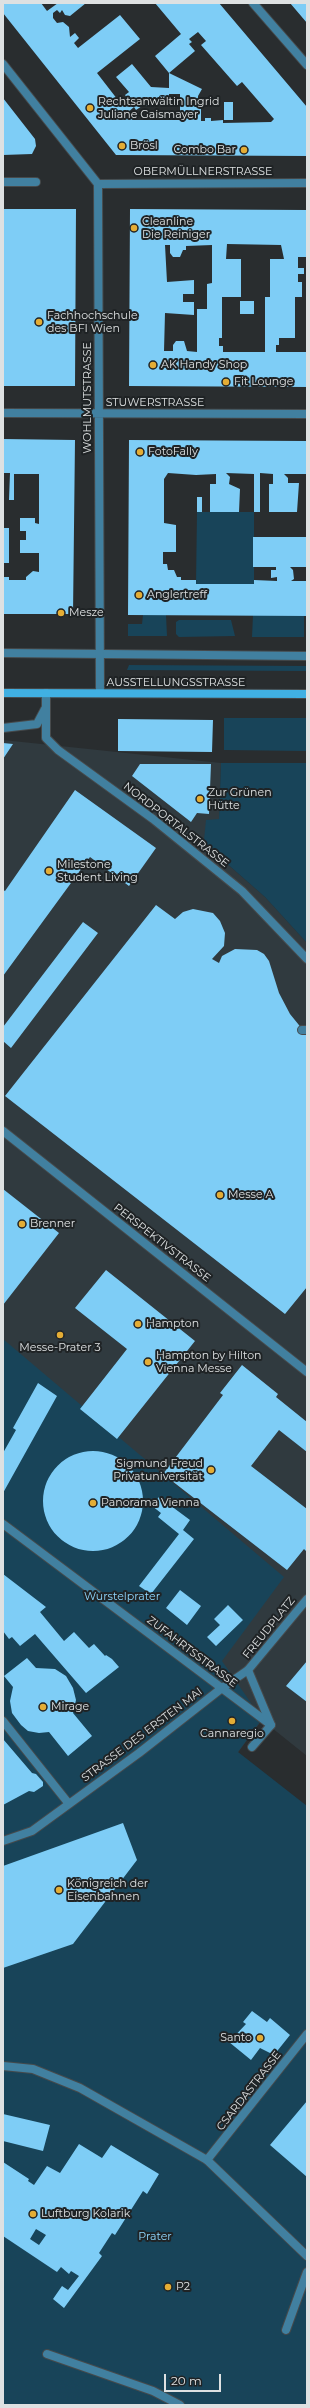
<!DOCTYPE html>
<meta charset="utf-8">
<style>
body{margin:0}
#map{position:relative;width:310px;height:2408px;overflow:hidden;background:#292d2f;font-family:Montserrat,sans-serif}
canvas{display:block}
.frame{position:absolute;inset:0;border:4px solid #dee1e2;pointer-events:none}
.scale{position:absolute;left:164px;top:2374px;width:57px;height:18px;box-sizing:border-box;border:2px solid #dee1e2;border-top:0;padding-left:5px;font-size:12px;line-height:14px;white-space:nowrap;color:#dee1e2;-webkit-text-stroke:3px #1f2325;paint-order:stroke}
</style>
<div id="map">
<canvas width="310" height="2408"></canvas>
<div class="frame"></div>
<div class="scale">20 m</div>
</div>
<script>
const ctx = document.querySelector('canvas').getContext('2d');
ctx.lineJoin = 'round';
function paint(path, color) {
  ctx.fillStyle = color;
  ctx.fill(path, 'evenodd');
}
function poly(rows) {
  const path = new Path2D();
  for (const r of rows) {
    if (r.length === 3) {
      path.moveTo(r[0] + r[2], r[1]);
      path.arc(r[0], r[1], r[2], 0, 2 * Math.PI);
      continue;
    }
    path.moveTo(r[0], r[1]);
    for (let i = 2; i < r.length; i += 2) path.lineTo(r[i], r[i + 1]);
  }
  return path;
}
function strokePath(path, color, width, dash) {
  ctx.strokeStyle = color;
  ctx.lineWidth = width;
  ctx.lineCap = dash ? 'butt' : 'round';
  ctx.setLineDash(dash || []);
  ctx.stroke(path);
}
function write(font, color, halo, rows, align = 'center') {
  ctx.font = font + ' Montserrat,sans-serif';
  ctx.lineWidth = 4;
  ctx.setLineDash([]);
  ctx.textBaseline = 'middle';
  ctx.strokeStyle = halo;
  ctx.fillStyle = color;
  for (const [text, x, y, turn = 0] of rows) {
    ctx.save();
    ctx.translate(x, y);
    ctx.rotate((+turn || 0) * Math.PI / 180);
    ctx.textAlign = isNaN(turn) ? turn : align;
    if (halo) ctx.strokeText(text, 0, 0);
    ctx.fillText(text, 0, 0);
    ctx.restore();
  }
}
paint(poly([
 [3,740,221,763,219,819,204,840,208,847,265,897,307,943,307,1756,262,1720,3,2070]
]), '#303a3f');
paint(poly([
 [197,512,254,512,254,584,196,584],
 [143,615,166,615,167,636,128,636,128,624,142,624],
 [253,615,304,616,304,637,252,637],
 [179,620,231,620,235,636,179,637,176,634,176,622],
 [129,665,307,666,307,671,127,670],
 [224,718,307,718,307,751,224,750],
 [221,763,307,763,307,943,265,897,208,847,204,840,206,820,219,819],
 [3,1339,284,1577,222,1661,262,1719,238,1752,307,1806,307,2405,3,2405]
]), '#184459');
paint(poly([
 [3,3,41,3,47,11,58,3,86,3,70,16,65,15,62,10,60,13,57,10,53,13,53,18,57,23,63,22,69,27,70,37,75,33,79,38,74,43,78,48,120,15,140,39,97,73,121,104,127,98,125,95,129,92,116,77,132,64,151,87,169,88,169,73,155,56,181,34,155,3,219,3,307,107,307,156,116,155,3,13],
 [198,32,206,41,201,45,237,86,242,82,274,119,271,122,223,123,223,120,211,121,211,118,205,118,205,121,201,121,201,104,198,104,198,96,202,89,169,73,195,51,189,44,192,42,189,39],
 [169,94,180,94,180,120,133,120,127,113,134,107,136,110,142,106,169,106],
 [290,3,307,3,307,23],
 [3,98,35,139,36,146,32,154,3,155],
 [224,102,233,102,233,120,224,120],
 [3,209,76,209,75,386,3,386],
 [130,209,307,210,307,257,298,257,298,268,304,268,304,274,298,274,298,282,302,282,302,297,295,297,295,338,279,338,279,345,276,345,276,352,307,352,307,387,129,386],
 [227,244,281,245,284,259,270,259,270,297,265,297,265,352,223,352,223,346,219,346,219,338,222,338,222,297,241,297,241,259,226,259],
 [165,245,170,245,170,253,173,257,180,257,183,250,186,250,186,246,212,245,212,283,207,284,207,309,197,309,197,352,187,351,184,341,176,341,173,345,173,351,164,351,165,313,194,315,194,302,183,302,183,294,194,294,194,280,167,282],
 [240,301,254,301,254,314,240,314],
 [3,439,75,440,73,614,3,614,3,577,9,577,9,580,26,580,26,577,33,571,39,572,39,553,20,553,20,540,26,540,26,531,20,531,20,518,35,518,35,523,39,524,39,474,14,474,14,500,9,500,10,473,3,473],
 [129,440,307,441,307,474,284,474,288,478,288,483,299,483,297,512,269,512,269,484,273,484,273,474,260,473,260,512,254,512,254,474,226,473,230,477,229,484,240,489,239,512,210,512,210,484,216,484,216,474,196,475,168,473,164,479,164,523,176,525,176,552,163,552,163,564,167,564,168,570,174,570,177,577,181,577,181,580,196,580,196,584,254,584,254,580,277,581,277,577,271,578,271,570,276,570,276,567,253,567,253,537,307,537,307,567,290,567,293,570,294,579,291,581,307,581,307,616,128,615],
 [197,497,202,497,202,512,197,512],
 [3,528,9,528,9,563,3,563],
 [118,719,213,720,212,752,118,751],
 [3,743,13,744,3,759],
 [140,764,211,764,209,814,197,813,191,822,132,776],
 [75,790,156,848,129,886,90,857,3,976,3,890,5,891],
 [156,905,175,919,183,912,193,909,213,913,220,921,225,933,224,946,212,959,219,963,222,956,235,949,257,950,264,954,269,961,279,993,290,1014,307,1035,307,1287,285,1314,5,1096],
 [83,922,98,933,11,1048,3,1041,3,1027],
 [3,1189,59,1233,3,1305],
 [106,1270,195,1341,117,1439,80,1409,127,1349,75,1308],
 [242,1365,278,1394,276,1397,307,1422,307,1452,279,1430,251,1466,307,1509,307,1552,304,1549,287,1570,163,1474,223,1395,220,1393],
 [38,1383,57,1396,3,1493,3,1453,16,1430,13,1428],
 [93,1501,50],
 [159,1497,190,1520,183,1530,194,1539,151,1594,139,1586,179,1534,158,1517,161,1513,152,1506],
 [3,1574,46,1607,40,1612,64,1641,74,1632,89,1648,94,1644,105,1656,106,1655,112,1659,119,1667,86,1693,35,1634,20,1646,12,1637,9,1639,3,1631],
 [180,1590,201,1606,187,1625,166,1608],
 [228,1605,243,1620,216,1646,207,1637,220,1625,214,1619],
 [27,1658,36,1668,55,1669,66,1676,73,1688,76,1700,73,1713,92,1736,68,1756,49,1732,39,1733,28,1731,21,1725,12,1713,10,1701,13,1687,4,1676],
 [307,1661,307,1702,286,1686],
 [3,1739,32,1773,36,1774,43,1782,43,1786,34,1792,29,1791,3,1805],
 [123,1823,137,1860,73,1944,3,1968,3,1866],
 [252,2011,267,2022,270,2018,290,2035,274,2055,260,2048,251,2060,229,2042,246,2024,243,2022],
 [307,2101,307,2177,270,2145],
 [3,2114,50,2125,43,2151,3,2141],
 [79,2144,102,2158,111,2145,159,2174,147,2194,143,2191,115,2235,112,2233,99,2253,102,2256,64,2308,53,2299,62,2286,68,2290,79,2276,71,2271,69,2274,61,2267,57,2272,3,2236,3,2162,29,2179,28,2181,34,2185,47,2166,60,2173],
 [36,2229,46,2235,39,2245,30,2239]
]), '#7ecdf6');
const service = poly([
 [3,653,307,656],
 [46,693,46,738,58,750,153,819,242,891,307,959],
 [3,728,37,724,45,709],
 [302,1030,307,1030],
 [3,2066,33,2069,80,2088,207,2160,307,2256],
 [286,2330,307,2272],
 [47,2354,153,2391,180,2405]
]);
const pedestrian = poly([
 [3,1524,271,1725],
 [3,1721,69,1804],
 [3,1841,32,1831,139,1753,222,1688,248,1670]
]);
const minor = poly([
 [253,3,307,65],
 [3,64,98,184,100,693],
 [3,182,36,182],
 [98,184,307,183],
 [3,413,307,414],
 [3,1131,307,1372],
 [252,1747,271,1725,248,1670,307,1599],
 [207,2160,307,2034]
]);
const secondary = poly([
 [3,693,307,694]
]);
strokePath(service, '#464a4c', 10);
strokePath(pedestrian, '#464a4c', 10);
strokePath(minor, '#464a4c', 10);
strokePath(secondary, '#464a4c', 10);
strokePath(service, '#4180a0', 8);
strokePath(pedestrian, '#4180a0', 8);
strokePath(minor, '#4180a0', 8);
strokePath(secondary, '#40b0e3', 8);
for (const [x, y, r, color] of [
 [90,108,4,"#e4ad35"],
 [122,146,4,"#e4ad35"],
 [244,150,4,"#e4ad35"],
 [134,228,4,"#e4ad35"],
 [39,322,4,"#e4ad35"],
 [153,365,4,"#e4ad35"],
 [226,382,4,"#e4ad35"],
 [140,452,4,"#e4ad35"],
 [139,595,4,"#e4ad35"],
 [61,613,4,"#e4ad35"],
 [200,799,4,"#e4ad35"],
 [49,871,4,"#e4ad35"],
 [220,1195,4,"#e4ad35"],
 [22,1224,4,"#e4ad35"],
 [138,1324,4,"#e4ad35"],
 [60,1335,4,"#e4ad35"],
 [148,1362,4,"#e4ad35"],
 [211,1470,4,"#e4ad35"],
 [93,1503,4,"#e4ad35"],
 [43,1707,4,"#e4ad35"],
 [232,1721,4,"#e4ad35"],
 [59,1890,4,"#e4ad35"],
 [260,2038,4,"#e4ad35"],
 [33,2214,4,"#e4ad35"],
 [168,2287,4,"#e4ad35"]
]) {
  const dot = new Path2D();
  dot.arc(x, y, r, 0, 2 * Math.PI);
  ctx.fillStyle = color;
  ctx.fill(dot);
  strokePath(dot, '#1f2325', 1.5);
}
write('11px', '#dee1e2', '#1f2325', [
 ["Rechtsanwältin Ingrid",98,102],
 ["Juliane Gaismayer",98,115],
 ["Brösl",130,146],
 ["Combo Bar",236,150,"right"],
 ["Cleanline",142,222],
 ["Die Reiniger",142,235],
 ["Fachhochschule",47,316],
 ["des BFI Wien",47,329],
 ["AK Handy Shop",161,365],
 ["Fit Lounge",234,382],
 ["FotoFally",148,452],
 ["Anglertreff",147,595],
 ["Mesze",69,613],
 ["Zur Grünen",208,793],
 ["Hütte",208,806],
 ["Milestone",57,865],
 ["Student Living",57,878],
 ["Messe A",228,1195],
 ["Brenner",30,1224],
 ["Hampton",146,1324],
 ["Messe-Prater 3",60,1348,"center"],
 ["Hampton by Hilton",156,1356],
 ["Vienna Messe",156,1369],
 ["Sigmund Freud",203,1464,"right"],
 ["Privatuniversität",203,1477,"right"],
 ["Panorama Vienna",101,1503],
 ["Mirage",51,1707],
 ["Cannaregio",232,1734,"center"],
 ["Königreich der",67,1884],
 ["Eisenbahnen",67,1897],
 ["Santo",252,2038,"right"],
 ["Luftburg Kolarik",41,2214],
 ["P2",176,2287]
], 'left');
write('11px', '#dee1e2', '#1f2325', [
 ["OBERMÜLLNERSTRASSE",203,172],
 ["WOHLMUTSTRASSE",88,398,-90],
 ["STUWERSTRASSE",155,403],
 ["AUSSTELLUNGSSTRASSE",176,683],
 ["NORDPORTALSTRASSE",176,825,38],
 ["PERSPEKTIVSTRASSE",162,1243,38],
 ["FREUDPLATZ",269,1628,-51],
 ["ZUFAHRTSSTRASSE",192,1652,37],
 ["STRASSE DES ERSTEN MAI",142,1735,-37],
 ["CSARDASTRASSE",249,2091,-52]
]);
write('11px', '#8fd8ff', '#1f2325', [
 ["Wurstelprater",122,1597],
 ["Prater",155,2237]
]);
</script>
